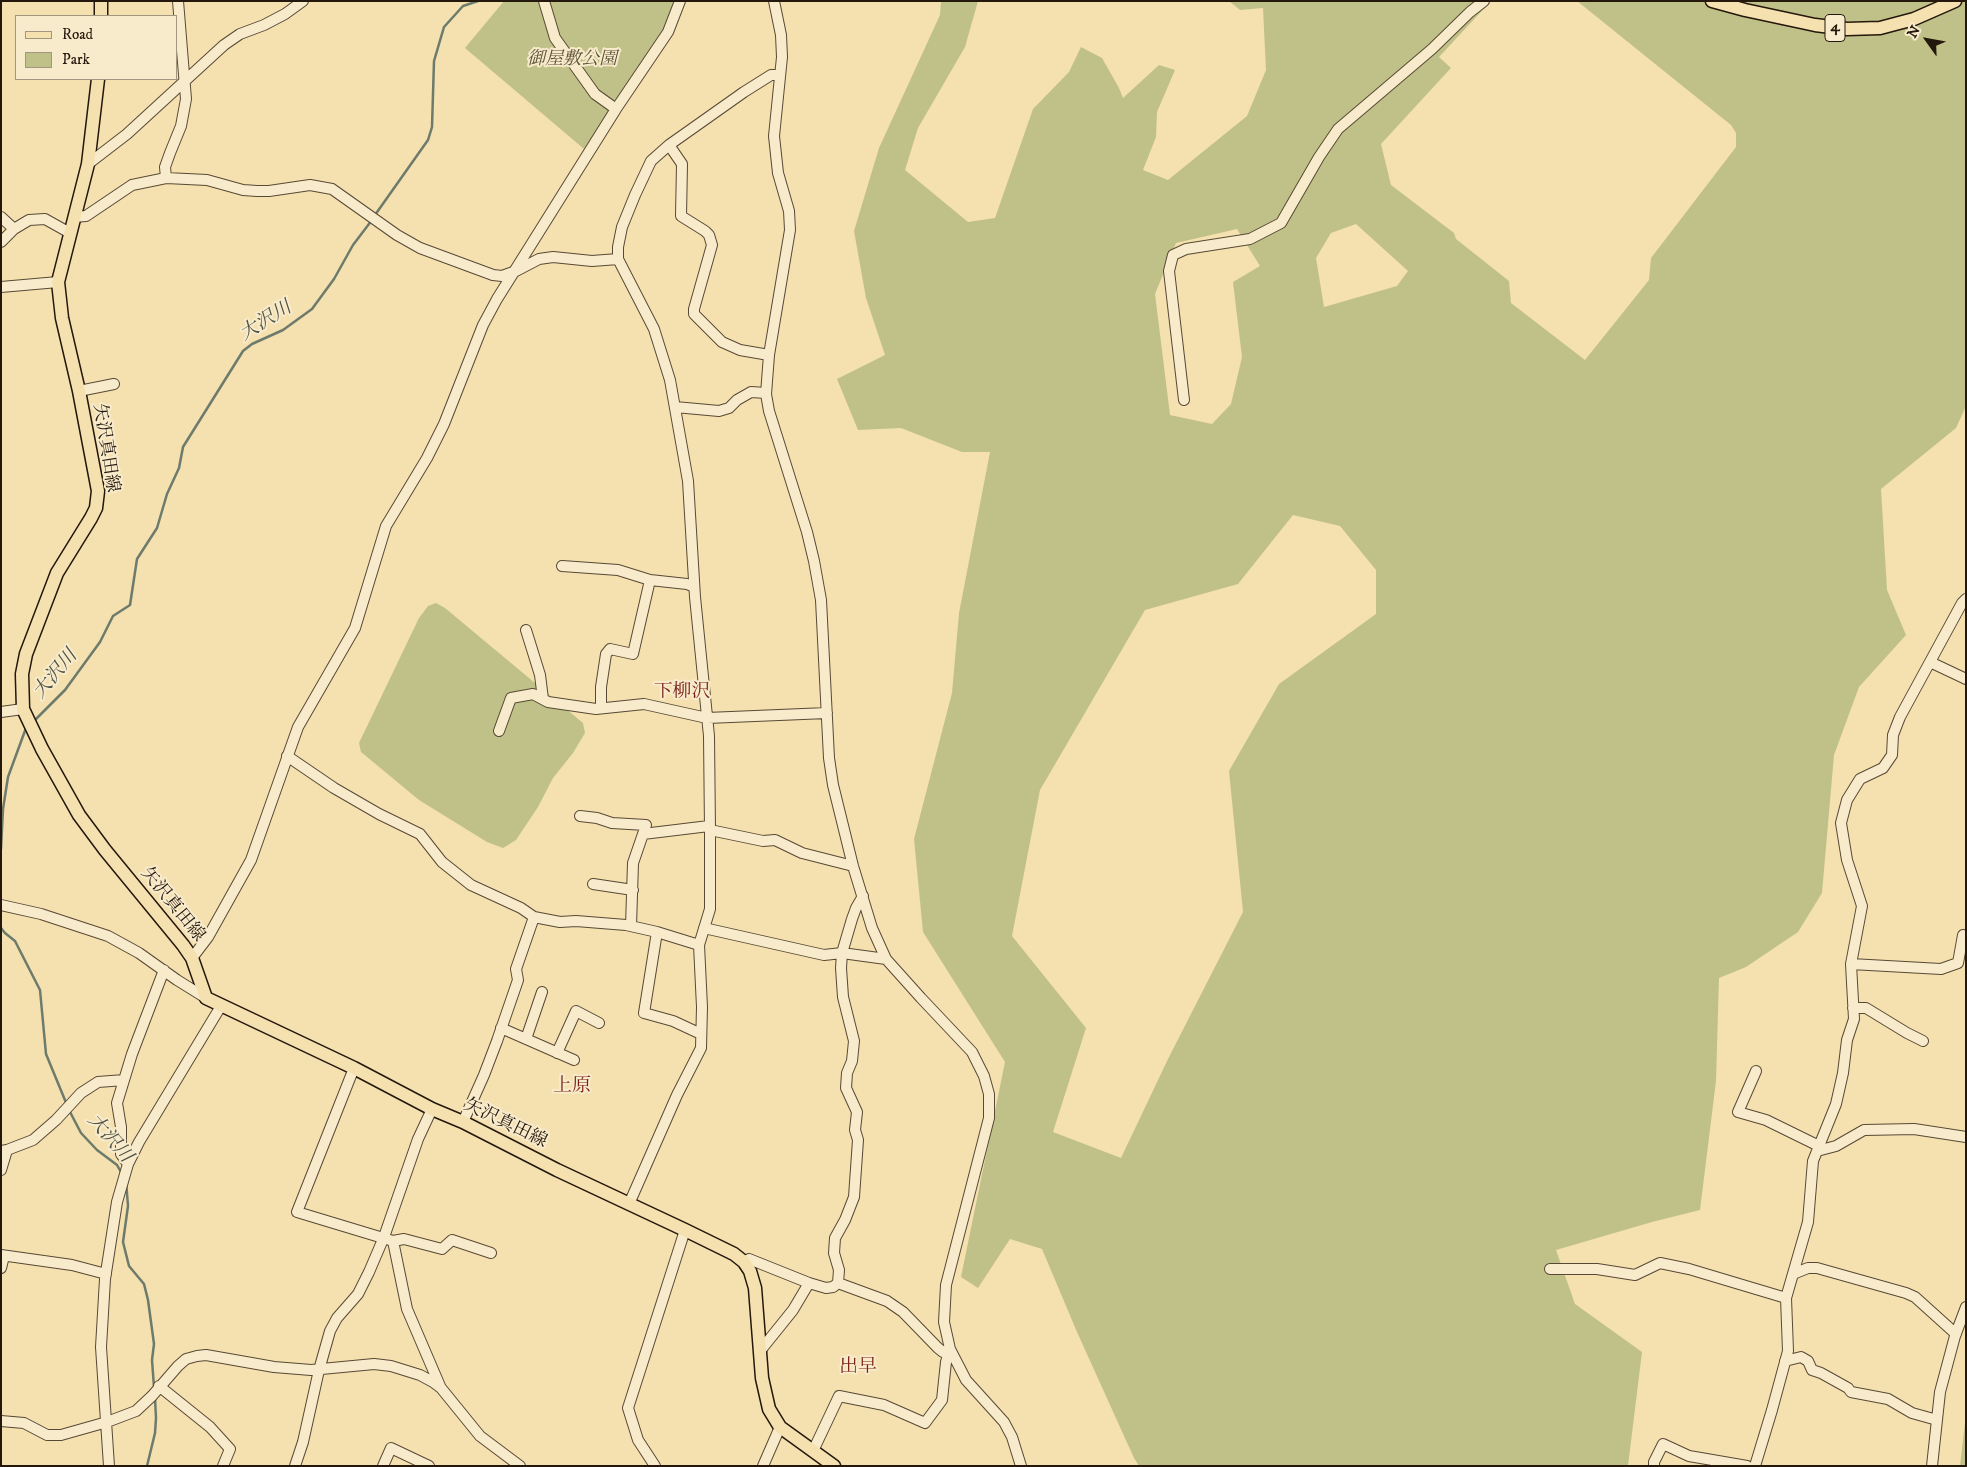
<!DOCTYPE html>
<meta charset="utf-8">
<style>
body{margin:0}
#map{position:relative;width:1967px;height:1467px;overflow:hidden;background:#f5e0b0;font-family:"IM FELL DW Pica",serif}
canvas{display:block}
.frame{position:absolute;inset:0;border:2px solid #24170b;pointer-events:none}
.legend{position:absolute;left:15px;top:15px;width:162px;height:65px;box-sizing:border-box;background:#f8ebcc;border:1px solid #a3967f;margin:0;padding:6px 9px;list-style:none;font-size:15px;color:#24170b}
.legend li{display:flex;align-items:center;gap:10px;height:25px}
.legend b{width:25px;border:1px solid #a3967f}
.north{position:absolute;left:1902px;top:15px;width:50px;height:50px;-webkit-text-stroke:4px #f8ebcc;paint-order:stroke;rotate:302deg;font-size:14px;font-weight:700;line-height:20px;text-align:center;color:#24170b}
.north::after{content:'';display:block;margin:auto;width:18px;height:22px;background:#24170b;clip-path:polygon(50% 0,100% 100%,50% 72%,0 100%)}
</style>
<div id="map">
<canvas width="1967" height="1467"></canvas>
<div class="frame"></div>
<ul class="legend">
<li><b style="height:6px;background:#f5e0b0"></b>Road</li>
<li><b style="height:14px;background:#c0c188"></b>Park</li>
</ul>
<div class="north">N</div>
</div>
<script>
const ctx = document.querySelector('canvas').getContext('2d');
ctx.lineJoin = 'round';
function paint(path, color) {
  ctx.fillStyle = color;
  ctx.fill(path, 'evenodd');
}
function poly(rows) {
  const path = new Path2D();
  for (const r of rows) {
    path.moveTo(r[0], r[1]);
    for (let i = 2; i < r.length; i += 2) path.lineTo(r[i], r[i + 1]);
  }
  return path;
}
function strokePath(path, color, width, dash) {
  ctx.strokeStyle = color;
  ctx.lineWidth = width;
  ctx.lineCap = dash ? 'butt' : 'round';
  ctx.setLineDash(dash || []);
  ctx.stroke(path);
}
function write(font, color, halo, rows, align = 'center') {
  ctx.font = font + ' "IM FELL DW Pica","Noto Serif JP",serif';
  ctx.lineWidth = 4;
  ctx.setLineDash([]);
  ctx.textBaseline = 'middle';
  ctx.strokeStyle = halo;
  ctx.fillStyle = color;
  for (const [text, x, y, turn = 0] of rows) {
    ctx.save();
    ctx.translate(x, y);
    ctx.rotate((+turn || 0) * Math.PI / 180);
    ctx.textAlign = isNaN(turn) ? turn : align;
    if (halo) ctx.strokeText(text, 0, 0);
    ctx.fillText(text, 0, 0);
    ctx.restore();
  }
}
paint(poly([
 [504,1,676,1,664,31,584,149,465,48],
 [941,1,978,1,965,47,918,128,905,170,968,222,995,218,1033,109,1069,72,1081,47,1102,58,1119,88,1123,98,1159,65,1175,70,1157,112,1156,137,1143,170,1168,180,1247,116,1266,70,1263,8,1240,10,1229,1,1491,1,1439,57,1451,68,1381,144,1391,185,1454,233,1456,239,1509,281,1511,303,1585,360,1649,280,1651,258,1736,147,1736,133,1731,125,1577,1,1966,1,1966,406,1956,428,1881,489,1887,590,1906,635,1859,687,1834,755,1822,893,1798,932,1746,967,1719,978,1716,1081,1700,1210,1652,1222,1556,1250,1575,1304,1642,1352,1628,1466,1139,1466,1134,1458,1077,1332,1042,1249,1010,1239,978,1288,961,1277,1005,1062,923,932,914,839,952,693,959,613,990,452,962,452,901,428,858,430,837,379,885,355,866,298,854,231,879,148,940,15],
 [1356,224,1408,271,1397,286,1324,307,1316,258,1331,233],
 [1237,229,1260,266,1233,282,1242,357,1231,404,1212,424,1170,415,1155,294,1176,243],
 [1293,515,1340,526,1376,570,1376,614,1279,684,1229,771,1243,912,1168,1059,1121,1158,1053,1132,1086,1028,1012,936,1040,790,1145,610,1238,584],
 [436,603,445,608,583,723,585,733,573,753,553,778,538,807,516,840,503,848,487,842,419,800,361,752,359,743,419,618,428,606],
 [1966,1414,1966,1466,1960,1466]
]), '#c0c188');
strokePath(poly([
 [375,215,428,140,432,127,434,61,444,27,463,6,478,1],
 [34,721,65,690,100,642,113,616,130,605,137,559,157,528,167,494,179,468,183,447,243,351,252,344,283,330,312,309,334,279,353,245,372,220],
 [1,849,3,809,8,777,26,728],
 [1,928,5,933,15,941,40,990,46,1054,67,1105],
 [69,1110,81,1133,97,1150,117,1165,122,1174],
 [126,1181,128,1206,123,1242,129,1266,144,1284,148,1300,154,1344,152,1360,154,1387],
 [147,1466,155,1433,156,1418,155,1398]
]), '#6c7b6b', 2.5);
const minor = poly([
 [544,1,555,38,595,94,616,109],
 [774,1,781,35,782,57,774,136,778,173,789,211,790,230,769,355,766,394,769,411,807,532,814,561,821,600,829,758,833,785,853,866,872,928,886,959,921,998,972,1052,984,1076,989,1094,989,1118,946,1285,944,1322,950,1349,966,1380,1004,1422,1012,1437,1021,1466],
 [669,145,682,164,681,216,705,231,709,235,712,245,694,309,694,314,722,342,740,350,769,355],
 [88,164,127,134,224,45,240,34,264,25,285,14,303,1],
 [166,178,165,167,170,153,181,126,186,99,178,1],
 [1,217,14,229],
 [74,217,86,216,132,185,166,178,207,180,243,190,257,191,269,191,310,185,332,189,397,235,420,248,493,275,502,276,516,271,539,259,553,257,592,261,618,259],
 [1,242,14,229,29,220,45,219,70,233],
 [1,287,58,282],
 [79,391,114,384],
 [1184,400,1169,271,1173,255,1186,249,1250,239,1281,223,1319,157,1338,129,1432,49,1470,12,1484,1],
 [675,407,719,411,729,408,737,400,751,392,766,393],
 [562,566,618,570,650,580,687,584,694,587],
 [526,630,540,675,543,699],
 [1930,662,1966,679],
 [601,708,601,687,606,654,610,649,633,654,650,580],
 [1,712,23,709],
 [499,731,511,698,533,694,548,702,596,709,644,704,707,718,827,713],
 [287,756,334,788,379,814,420,834,442,862,471,885,521,908,534,917,560,922,576,921,626,925,657,932,699,945],
 [580,816,597,818,612,823,646,825,643,834],
 [710,830,763,841,775,840,802,853,853,866],
 [593,884,633,890],
 [1,905,41,914,108,936,139,953,177,980,206,998],
 [631,926,633,863,643,834,709,826],
 [704,928,824,955,842,953,886,959],
 [657,932,644,1013,673,1021,701,1034],
 [192,958,208,937,251,860,298,727,355,628,386,526,427,458,444,424,483,325,497,299,616,109,668,32,680,1],
 [1851,964,1941,969,1958,963,1963,935],
 [1853,1008,1866,1008,1907,1033,1923,1041],
 [501,1028,574,1060],
 [526,1039,542,992],
 [557,1053,576,1011,599,1023],
 [354,1068,297,1212,393,1241,407,1309,440,1386],
 [1756,1071,1738,1112,1766,1120,1819,1146],
 [463,1122,484,1075,497,1041,518,980,516,969,534,917],
 [1,1151,7,1150,33,1140,56,1120,81,1093,98,1082,124,1080],
 [1817,1151,1836,1146,1864,1130,1914,1129,1966,1137],
 [128,1164,121,1154,121,1127,117,1103,132,1054,164,970],
 [1,1170,7,1150],
 [629,1204,677,1095,701,1048,702,1007,699,945,710,909,710,830,709,736,695,597,688,481,670,380,654,329,618,259,618,247,622,227,635,195,651,161,669,145,744,92,771,75,780,75],
 [393,1241,404,1239,442,1249,452,1240,491,1253],
 [1,1255,72,1265,106,1274],
 [744,1262,749,1259,809,1283,826,1288,833,1287,838,1283,839,1270,834,1253,835,1238,845,1220,854,1197,858,1140,855,1130,857,1112,846,1088,847,1073,852,1061,854,1041,843,997,841,968,842,953,852,919,856,908,863,896],
 [1,1268,4,1256],
 [1550,1269,1597,1269,1635,1275,1660,1263,1689,1269,1786,1298],
 [1793,1274,1808,1268,1817,1268,1906,1293,1915,1297,1956,1334],
 [838,1283,887,1301,903,1312,938,1348,943,1352,950,1349],
 [760,1351,793,1310,809,1283],
 [1785,1361,1801,1357,1808,1361,1812,1370,1821,1373,1848,1388,1851,1392,1888,1399,1912,1413,1937,1420],
 [159,1386,210,1427,230,1449,223,1466],
 [1,1421,24,1423,47,1435,61,1435,107,1422,136,1411,152,1396,178,1366,186,1359,197,1356,206,1355,274,1367,311,1370,374,1364,391,1366,420,1375,433,1382,441,1388,480,1436,520,1466],
 [813,1451,839,1396,884,1405,925,1423,942,1400,946,1362,950,1349],
 [109,1466,101,1347,105,1279,117,1202,128,1164,139,1142,221,1006],
 [295,1466,303,1442,319,1370,330,1331,337,1318,358,1294,369,1272,384,1237,418,1139,432,1109],
 [383,1466,391,1448,429,1466],
 [655,1466,638,1440,628,1408,685,1230],
 [763,1466,780,1427],
 [1654,1466,1654,1462,1663,1444,1689,1456,1747,1466],
 [1755,1466,1772,1410,1788,1351,1786,1298,1808,1222,1813,1161,1836,1104,1843,1073,1847,1040,1854,1019,1851,964,1862,906,1847,860,1841,823,1847,800,1860,779,1883,768,1892,755,1893,735,1900,717,1962,603,1966,599],
 [1932,1466,1940,1392,1955,1336,1966,1307]
]);
const major = poly([
 [1712,1,1745,10,1815,25,1847,29,1880,28,1914,19,1955,1],
 [101,16,101,1],
 [98,79,88,164,58,282,62,318,79,391,98,491,96,508,91,518,57,573,26,654,22,674,23,709,42,749,79,815,105,850,183,945,192,958,206,998,354,1068,432,1109,463,1122,557,1170,685,1230,734,1254,744,1262,750,1271,755,1288,762,1378,769,1409,780,1427,834,1466]
]);
strokePath(minor, '#584934', 12);
strokePath(major, '#24170b', 15);
strokePath(minor, '#f8ebcc', 10);
strokePath(major, '#f5e0b0', 12);
for (const [x, y, w] of [
 [1835,28,20]
]) {
  const box = new Path2D();
  box.roundRect(x - w / 2, y - 13.5, w, 27, 4);
  ctx.fillStyle = '#f8ebcc';
  ctx.fill(box);
  strokePath(box, '#24170b', 1);
}
write('bold 16px', '#24170b', null, [
 ["4",1835,28]
]);
write('italic 18px', '#5b5237', '#f8ebcc', [
 ["御屋敷公園",572,60]
]);
write('18px', '#24170b', '#f8ebcc', [
 ["矢沢真田線",105,448,81],
 ["矢沢真田線",172,905,51],
 ["矢沢真田線",505,1124,26]
]);
write('italic 19px', '#4e5143', '#f8ebcc', [
 ["大沢川",266,322,-32],
 ["大沢川",56,675,-50],
 ["大沢川",109,1139,49]
]);
write('19px', '#7a1f14', '#f8ebcc', [
 ["下柳沢",682,693],
 ["上原",572,1087],
 ["出早",858,1368]
]);
</script>
